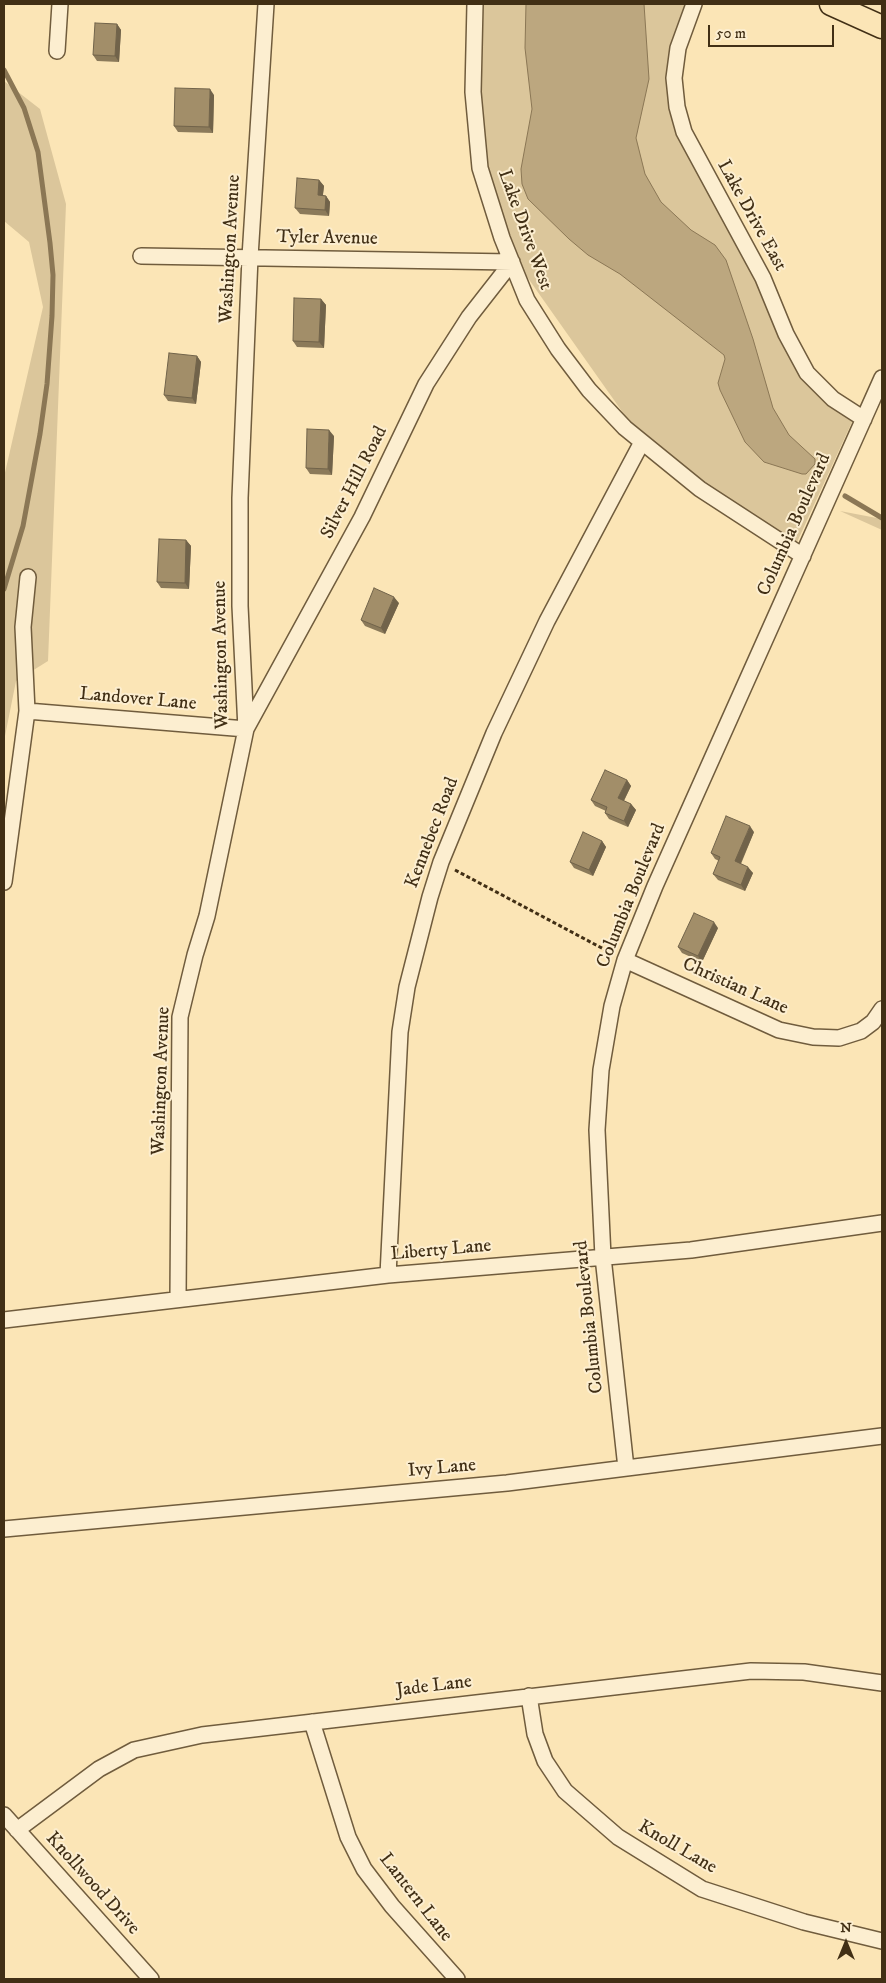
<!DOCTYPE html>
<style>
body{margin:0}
#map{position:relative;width:886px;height:1983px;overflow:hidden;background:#fbe5b6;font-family:"IM FELL DW Pica",serif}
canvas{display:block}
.frame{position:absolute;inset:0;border:5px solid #412f15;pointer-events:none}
.north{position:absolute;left:821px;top:1918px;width:50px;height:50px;-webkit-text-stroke:4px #fceed0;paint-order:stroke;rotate:0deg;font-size:14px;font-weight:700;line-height:20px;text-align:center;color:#412f15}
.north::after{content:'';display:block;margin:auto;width:18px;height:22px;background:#412f15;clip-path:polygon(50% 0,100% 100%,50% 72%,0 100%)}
.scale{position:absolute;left:708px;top:25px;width:126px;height:22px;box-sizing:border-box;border:2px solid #412f15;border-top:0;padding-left:6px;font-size:15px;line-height:18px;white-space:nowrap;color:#412f15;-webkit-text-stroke:4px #fceed0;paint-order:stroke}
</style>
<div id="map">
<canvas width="886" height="1983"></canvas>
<div class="frame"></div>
<div class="north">N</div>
<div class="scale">50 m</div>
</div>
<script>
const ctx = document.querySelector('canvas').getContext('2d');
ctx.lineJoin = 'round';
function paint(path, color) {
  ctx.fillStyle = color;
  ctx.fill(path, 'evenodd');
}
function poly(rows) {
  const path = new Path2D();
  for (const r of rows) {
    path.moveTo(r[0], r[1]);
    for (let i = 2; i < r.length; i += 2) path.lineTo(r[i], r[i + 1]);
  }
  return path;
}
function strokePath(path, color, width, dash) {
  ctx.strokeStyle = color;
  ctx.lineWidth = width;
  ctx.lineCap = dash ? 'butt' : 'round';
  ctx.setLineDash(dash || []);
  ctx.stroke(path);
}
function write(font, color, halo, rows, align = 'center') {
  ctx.font = font + ' "IM FELL DW Pica",serif';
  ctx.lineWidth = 4;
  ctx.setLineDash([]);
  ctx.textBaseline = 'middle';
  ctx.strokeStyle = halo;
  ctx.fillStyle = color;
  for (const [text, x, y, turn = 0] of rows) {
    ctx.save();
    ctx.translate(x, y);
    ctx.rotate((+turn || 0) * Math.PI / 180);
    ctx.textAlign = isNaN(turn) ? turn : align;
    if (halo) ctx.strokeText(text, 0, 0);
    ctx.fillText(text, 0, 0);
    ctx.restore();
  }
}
paint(poly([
 [477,4,697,4,676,98,798,366,852,422,792,553,645,444,506,247,475,108],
 [4,81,40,109,66,204,48,661,16,681,4,741,4,477,43,307,29,242,4,221],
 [840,511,882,519,882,530]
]), '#dbc69b');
const water = poly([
 [526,4,644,4,649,79,636,138,645,174,661,202,691,230,715,245,726,260,753,339,773,408,789,435,815,459,815,464,806,474,802,474,764,462,745,442,720,390,718,383,725,359,724,355,620,274,588,255,569,239,528,199,522,184,521,169,532,109,525,48,526,4]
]);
paint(water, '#bca77f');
strokePath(water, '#8b7755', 1);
strokePath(poly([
 [4,70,24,108,38,152,50,243,53,275,52,316,47,384,40,434,23,526,4,589],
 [845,496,882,518]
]), '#8b7755', 5);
const minor = poly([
 [475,4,473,92,480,168,502,238,527,300,558,349,589,390,625,428,700,489,803,556],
 [694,4,678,48,674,78,677,107,684,132,763,278,786,334,807,373,833,399,864,419],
 [57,51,60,4],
 [141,256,512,262],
 [27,711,246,729,362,517,426,384,469,317,512,262],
 [4,882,27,711,23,627,28,577],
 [625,960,779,1030,813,1037,839,1038,861,1031,873,1022,882,1009],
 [388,1275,400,1032,407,987,430,897,441,862,494,733,547,621,642,442],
 [178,1298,180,1017,195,955,207,916,246,729,240,606,240,498,250,257,266,4],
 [4,1320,388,1275,691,1250,882,1223],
 [626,1468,603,1257,597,1130,601,1070,612,1006,625,960,655,886,882,378],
 [4,1529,507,1483,882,1436],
 [529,1696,535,1734,545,1761,565,1791,618,1837,702,1889,804,1922,882,1941],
 [312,1722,348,1837,364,1869,392,1906,457,1979],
 [4,1815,151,1979],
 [17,1830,99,1769,134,1750,202,1735,751,1671,804,1672,882,1683]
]);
const primary = poly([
 [831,4,882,27]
]);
strokePath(minor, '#705c3d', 18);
strokePath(primary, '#412f15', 25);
strokePath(poly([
 [455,870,613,954]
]), '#412f15', 3, [4, 2.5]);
strokePath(minor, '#fceed0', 15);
strokePath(primary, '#fbe5b6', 22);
paint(poly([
 [117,24,121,30,119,62,97,61,93,55],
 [214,95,213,133,178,132,174,126],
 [319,180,324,186,323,195,326,196,330,202,329,216,300,214,295,208],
 [321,299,326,305,324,348,297,347,293,341],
 [197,356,201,362,196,404,168,401,164,395],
 [334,436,332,475,310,474,306,468],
 [186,540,191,546,189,589,161,588,157,582],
 [399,603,385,634,365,626,361,620],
 [627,780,631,786,624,801,631,804,636,810,628,827,609,819,605,813,606,811,595,806,591,800],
 [754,832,741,864,753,873,745,891,718,880,713,874,719,861,715,859,711,853],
 [602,841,606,847,593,876,574,868,570,862],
 [718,928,702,962,682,953,678,947]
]), '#8b7a5a');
paint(poly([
 [117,24,121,30,119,62,115,56],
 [210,89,214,95,213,133,209,127],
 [319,180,324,186,322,201,318,195],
 [326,196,330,202,329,216,325,210],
 [321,299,326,305,324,348,319,342],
 [197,356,201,362,196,404,192,398],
 [329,430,334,436,332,475,328,469],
 [186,540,191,546,189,589,185,583],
 [394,597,399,603,385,634,381,628],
 [627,780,631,786,622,804,618,798],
 [631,804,636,810,628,827,624,821],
 [750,826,754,832,739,867,735,861],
 [602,841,606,847,593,876,589,870],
 [748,867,753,873,745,891,741,885],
 [714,922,718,928,702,962,698,956]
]), '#71634a');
const building = poly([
 [95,23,117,24,115,56,93,55,95,23],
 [175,88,210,89,209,127,174,126,175,88],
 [297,178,319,180,318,195,326,196,325,210,295,208,297,178],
 [294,298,321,299,319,342,293,341,294,298],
 [169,353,197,356,192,398,164,395,169,353],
 [307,429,329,430,328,469,306,468,307,429],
 [159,539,186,540,185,583,157,582,159,539],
 [374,588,394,597,381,628,361,620,374,588],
 [605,770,627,780,618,798,631,804,624,821,605,813,607,807,591,800,605,770],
 [726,816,750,826,735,861,748,867,741,885,713,874,720,857,711,853,726,816],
 [583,832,602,841,589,870,570,862,583,832],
 [694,913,714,922,698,956,678,947,694,913]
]);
paint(building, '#a28e69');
strokePath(building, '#71634a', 1);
write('19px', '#412f15', '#fceed0', [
 ["Lake Drive East",751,216,61],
 ["Lake Drive West",524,230,70],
 ["Tyler Avenue",327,239,1],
 ["Washington Avenue",231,249,-87],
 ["Silver Hill Road",355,483,-63],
 ["Columbia Boulevard",795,525,-66],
 ["Washington Avenue",222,655,-91],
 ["Landover Lane",138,700,5],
 ["Kennebec Road",433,833,-69],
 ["Columbia Boulevard",632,896,-68],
 ["Christian Lane",735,987,24],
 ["Washington Avenue",162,1081,-88],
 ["Liberty Lane",441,1251,-5],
 ["Columbia Boulevard",590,1317,-96],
 ["Ivy Lane",442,1469,-5],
 ["Jade Lane",434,1687,-7],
 ["Knoll Lane",677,1848,30],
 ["Knollwood Drive",92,1884,48],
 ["Lantern Lane",415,1898,52]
]);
</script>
